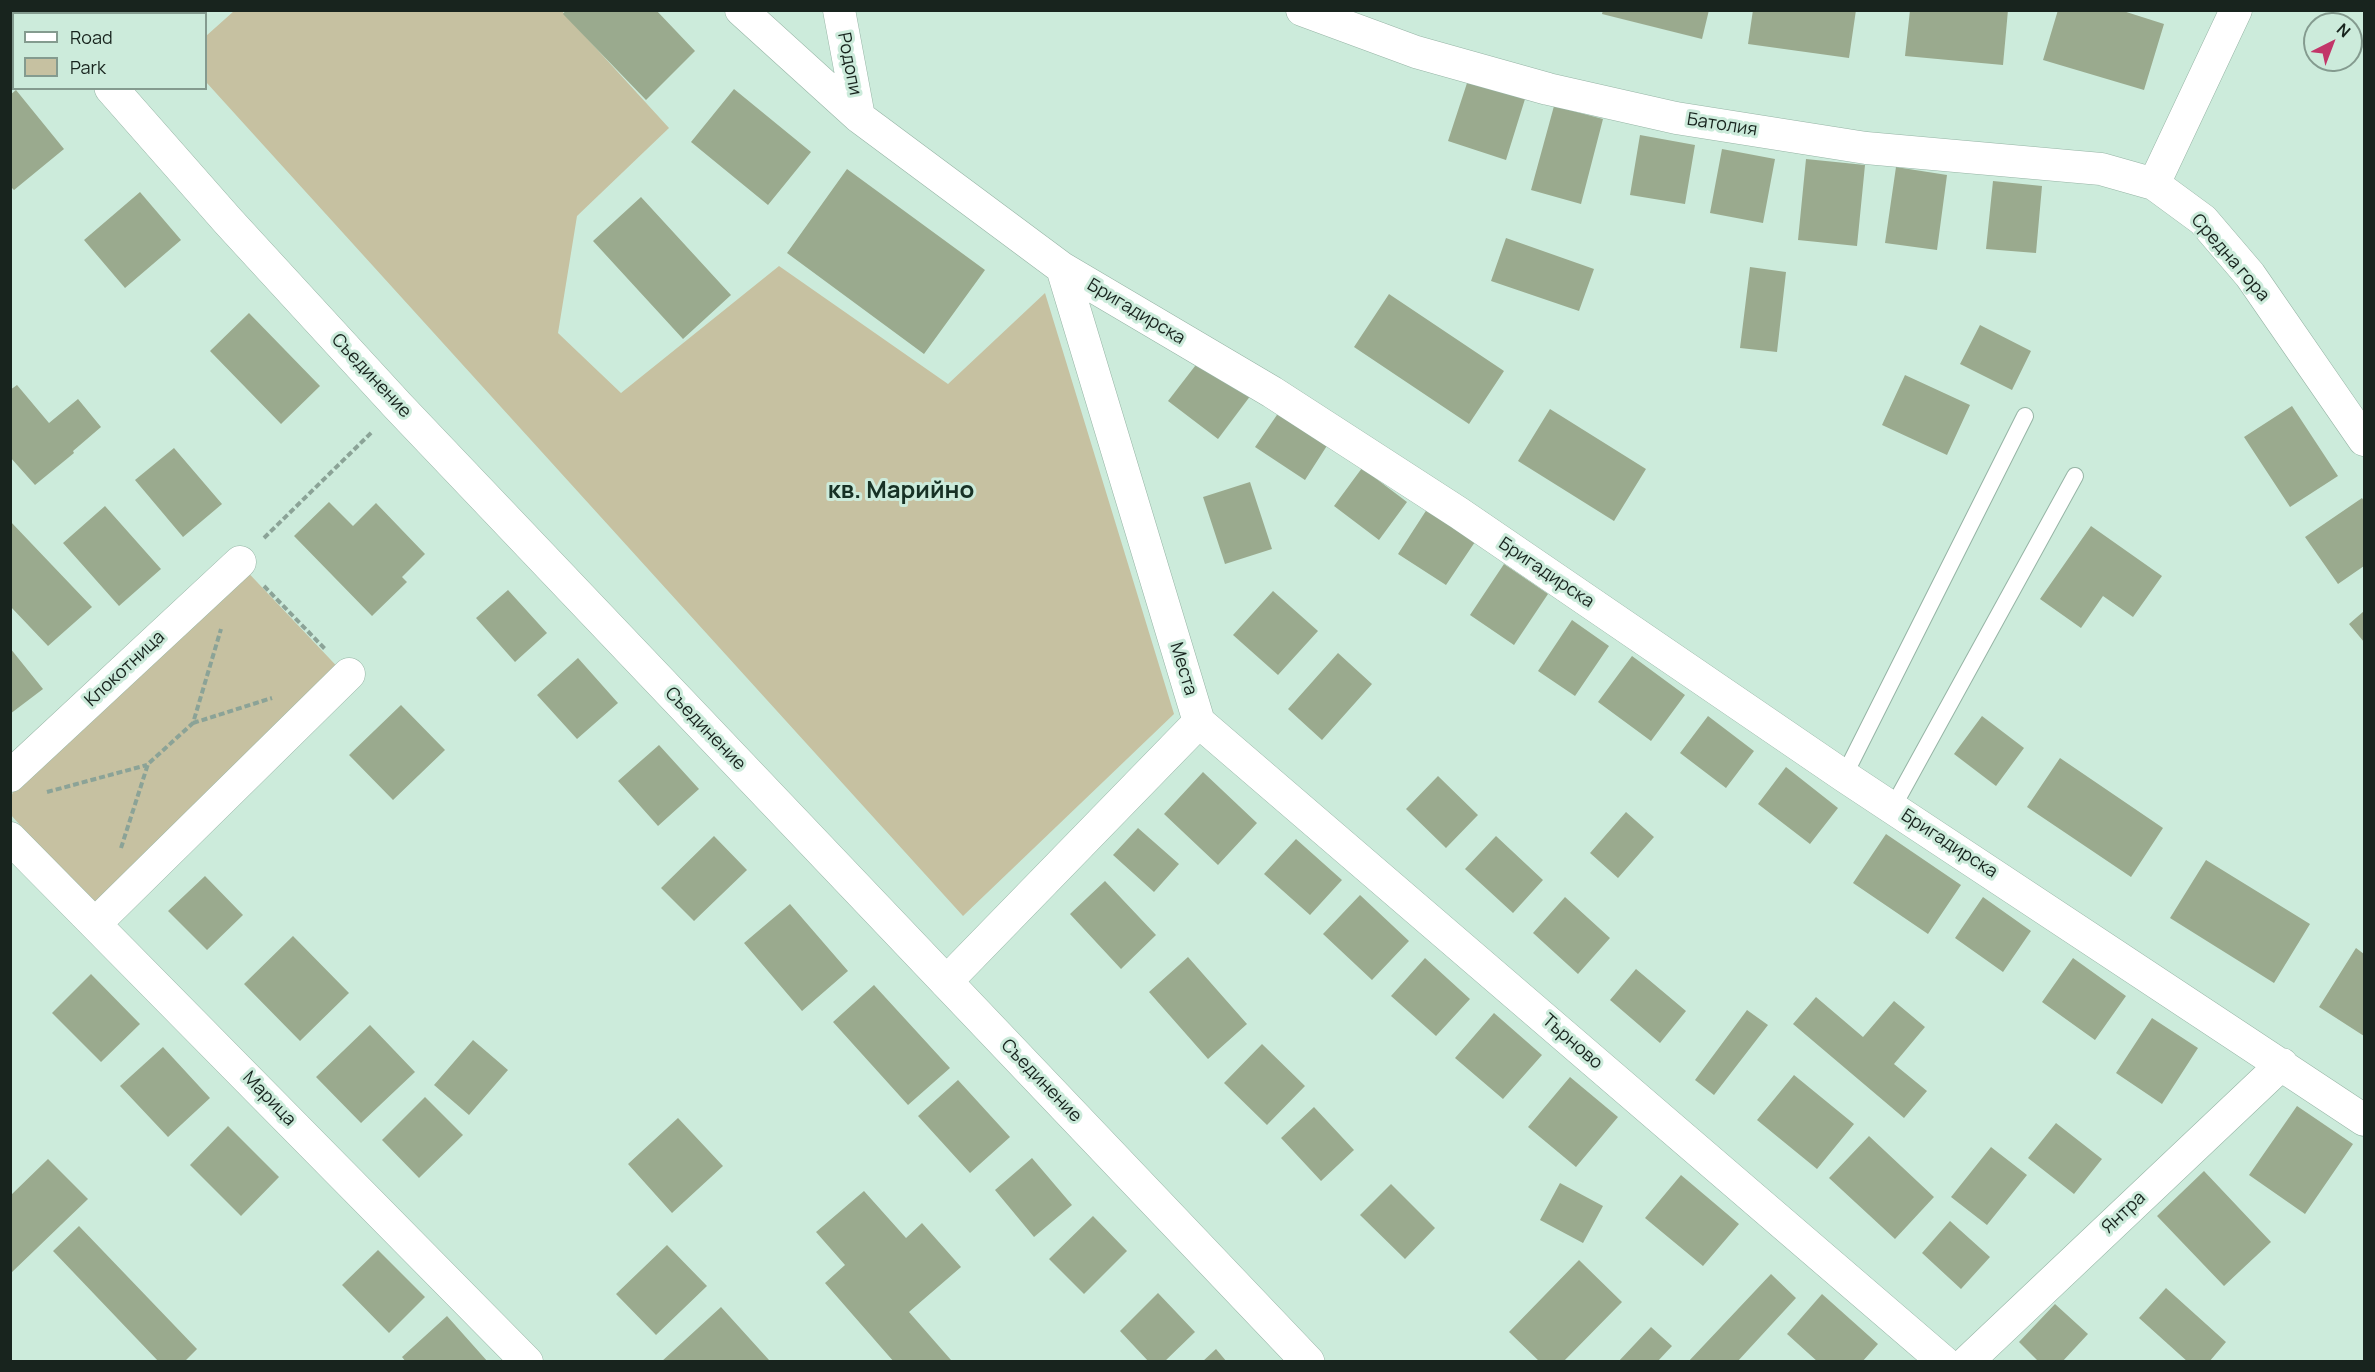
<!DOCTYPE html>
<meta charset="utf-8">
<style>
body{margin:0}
#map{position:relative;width:2375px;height:1372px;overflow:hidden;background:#ccebdb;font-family:Manrope,sans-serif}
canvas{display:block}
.frame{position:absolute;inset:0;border:12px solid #18241e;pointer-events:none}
.legend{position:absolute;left:12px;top:12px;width:195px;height:78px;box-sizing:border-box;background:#ccebdb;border:2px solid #849b8f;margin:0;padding:8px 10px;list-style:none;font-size:18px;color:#18241e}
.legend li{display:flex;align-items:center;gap:12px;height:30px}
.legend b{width:30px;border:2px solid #849b8f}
.north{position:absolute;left:2303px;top:12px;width:60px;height:60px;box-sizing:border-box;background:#ccebdb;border:2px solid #849b8f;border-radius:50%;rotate:42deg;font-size:16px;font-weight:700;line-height:24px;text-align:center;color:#18241e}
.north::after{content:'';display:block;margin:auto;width:21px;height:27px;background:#c23669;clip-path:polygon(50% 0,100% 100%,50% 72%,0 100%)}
</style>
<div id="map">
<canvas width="2375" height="1372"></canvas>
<div class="frame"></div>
<ul class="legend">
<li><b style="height:8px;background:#fff"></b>Road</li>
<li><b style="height:16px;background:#c6c1a1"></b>Park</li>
</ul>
<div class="north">N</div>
</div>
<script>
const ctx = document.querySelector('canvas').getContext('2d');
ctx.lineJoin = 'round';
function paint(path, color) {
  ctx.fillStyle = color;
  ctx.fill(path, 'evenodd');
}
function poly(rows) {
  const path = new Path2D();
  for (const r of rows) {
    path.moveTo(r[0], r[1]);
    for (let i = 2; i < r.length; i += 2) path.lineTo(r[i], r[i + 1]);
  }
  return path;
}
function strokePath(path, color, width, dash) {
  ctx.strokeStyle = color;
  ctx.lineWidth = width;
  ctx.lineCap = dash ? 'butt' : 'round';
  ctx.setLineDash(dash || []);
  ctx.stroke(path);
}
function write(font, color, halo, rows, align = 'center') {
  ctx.font = font + ' Manrope,sans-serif';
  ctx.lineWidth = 6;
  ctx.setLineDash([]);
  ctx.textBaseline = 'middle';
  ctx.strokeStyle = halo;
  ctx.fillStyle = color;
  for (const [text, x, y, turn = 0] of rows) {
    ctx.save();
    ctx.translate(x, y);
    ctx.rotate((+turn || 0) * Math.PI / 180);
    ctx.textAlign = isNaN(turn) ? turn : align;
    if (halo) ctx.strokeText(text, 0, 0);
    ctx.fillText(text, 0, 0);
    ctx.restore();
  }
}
paint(poly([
 [234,11,562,11,669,128,577,216,558,333,621,393,779,266,948,384,1045,293,1174,714,963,916,206,82,206,36],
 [239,563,348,678,97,911,11,815,11,798,19,773]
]), '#c6c1a1');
paint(poly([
 [566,10,656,10,695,51,646,100,563,14],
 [1603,10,1709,10,1702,39,1602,14],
 [1753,10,1856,10,1849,58,1748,44],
 [1910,10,2008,10,2003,65,1905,56],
 [2058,10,2120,10,2164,24,2144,90,2043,60],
 [1468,80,1525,99,1506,160,1448,141],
 [734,89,811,152,768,205,691,142],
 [16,90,64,149,14,190,10,186,10,95],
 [1554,106,1603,119,1581,204,1531,190],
 [1640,135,1695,145,1685,204,1630,195],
 [1722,149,1775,159,1763,223,1710,213],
 [1806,159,1865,165,1857,246,1798,240],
 [1896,167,1947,175,1937,250,1885,243],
 [847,169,985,270,924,354,787,253],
 [1993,181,2042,186,2036,253,1986,249],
 [140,192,181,240,125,288,84,240],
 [641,197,731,295,683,339,593,241],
 [1506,238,1594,269,1579,311,1491,281],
 [1750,267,1786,272,1777,352,1740,348],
 [1389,294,1504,371,1469,424,1354,347],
 [249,313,320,386,281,424,210,351],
 [1980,325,2031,351,2012,390,1960,364],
 [1202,357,1251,395,1218,439,1168,401],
 [1905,375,1970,405,1947,455,1882,425],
 [17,385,49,423,78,399,101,427,73,451,74,453,35,485,10,457,10,390],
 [2292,406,2338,476,2290,507,2244,437],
 [1281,409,1330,441,1305,480,1255,447],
 [1550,409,1646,469,1614,521,1518,461],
 [174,448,222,504,183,537,135,480],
 [1362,468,1407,502,1379,540,1334,506],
 [1250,482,1272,549,1225,564,1203,497],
 [2362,498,2364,501,2364,566,2338,584,2305,537],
 [329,502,353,526,376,503,425,554,402,577,407,582,372,616,294,536],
 [1431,503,1479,536,1446,585,1398,554],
 [105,506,161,569,119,606,63,543],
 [10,521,92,607,48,646,10,606],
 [2091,526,2162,576,2133,617,2103,596,2081,628,2040,599],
 [1504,564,1548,594,1514,645,1470,615],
 [508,590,547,633,515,662,476,618],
 [1273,591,1318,631,1278,675,1233,635],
 [2364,611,2364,642,2349,624],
 [1572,620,1609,646,1575,696,1538,671],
 [10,648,43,689,10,714],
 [1338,653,1372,684,1322,740,1288,709],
 [1632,656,1685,695,1651,741,1598,702],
 [578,658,618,703,577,739,537,695],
 [401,705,445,750,393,800,349,755],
 [1708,716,1754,751,1726,788,1680,753],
 [1982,716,2024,748,1996,786,1954,754],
 [659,745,699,789,658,826,618,781],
 [2060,758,2163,828,2131,877,2027,807],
 [1786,767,1838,808,1810,844,1758,804],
 [1203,772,1257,823,1218,865,1164,814],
 [1438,776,1478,815,1446,848,1406,809],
 [1626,812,1654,837,1618,878,1590,853],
 [1138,828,1179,864,1154,892,1113,855],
 [1886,834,1961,885,1928,934,1853,883],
 [714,836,747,870,694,921,661,888],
 [1496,836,1543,880,1513,913,1465,869],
 [1296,839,1342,880,1310,915,1264,874],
 [2206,860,2310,924,2274,983,2170,918],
 [205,876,243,915,207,950,168,911],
 [1105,881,1156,935,1121,969,1070,914],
 [1360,895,1409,941,1372,980,1323,934],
 [1565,897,1610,938,1578,974,1533,933],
 [1983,897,2031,931,2003,972,1955,938],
 [790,904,848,971,802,1011,744,943],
 [293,936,349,993,300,1041,244,984],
 [2356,948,2364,954,2364,1036,2319,1007],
 [1188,957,1247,1024,1208,1059,1149,992],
 [1425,958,1470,999,1436,1036,1391,996],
 [2073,958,2126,996,2095,1040,2042,1002],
 [1636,969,1686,1011,1660,1043,1610,1000],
 [91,974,140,1024,101,1062,52,1013],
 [874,985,950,1068,908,1105,833,1022],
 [1816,997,1863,1037,1894,1001,1925,1027,1894,1064,1927,1091,1904,1118,1793,1024],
 [1747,1010,1768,1025,1714,1095,1695,1080],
 [1494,1013,1542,1055,1503,1099,1455,1058],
 [2152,1018,2198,1048,2162,1104,2116,1073],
 [370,1025,415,1072,361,1123,316,1077],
 [473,1040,508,1070,469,1115,434,1085],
 [1262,1044,1305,1086,1267,1125,1224,1083],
 [163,1047,210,1098,168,1137,120,1086],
 [1794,1075,1854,1124,1817,1169,1757,1120],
 [1570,1077,1618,1117,1576,1167,1528,1127],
 [958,1080,1010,1137,970,1173,918,1116],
 [425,1097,463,1135,419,1178,382,1140],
 [2297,1106,2353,1144,2305,1214,2249,1175],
 [1314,1107,1354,1150,1321,1181,1281,1138],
 [678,1118,723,1166,672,1213,628,1164],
 [2056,1123,2102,1159,2074,1194,2028,1158],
 [228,1126,279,1177,241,1216,190,1165],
 [1869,1136,1934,1197,1895,1239,1829,1178],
 [1991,1147,2027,1175,1987,1225,1951,1197],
 [1032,1158,1072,1205,1034,1237,995,1190],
 [48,1159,88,1199,10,1274,10,1196],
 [2204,1171,2271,1242,2224,1286,2157,1216],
 [1681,1175,1739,1224,1703,1266,1645,1218],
 [1560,1183,1603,1206,1583,1243,1540,1220],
 [1391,1184,1435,1228,1405,1259,1360,1215],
 [864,1191,906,1238,922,1223,961,1267,909,1312,951,1360,949,1362,894,1362,825,1283,845,1265,816,1232],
 [1093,1216,1127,1251,1084,1294,1049,1259],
 [1950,1221,1990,1257,1961,1289,1922,1253],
 [79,1226,197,1349,184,1362,159,1362,53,1251],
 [667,1245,707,1286,656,1335,616,1294],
 [378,1250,425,1297,389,1333,342,1285],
 [1579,1260,1622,1302,1563,1362,1540,1362,1509,1332],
 [1771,1274,1796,1298,1737,1362,1688,1362],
 [2166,1288,2226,1342,2209,1362,2188,1362,2139,1318],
 [1158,1293,1195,1332,1164,1362,1149,1362,1120,1331],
 [1822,1294,1878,1344,1862,1362,1818,1362,1787,1334],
 [2055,1304,2088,1334,2062,1362,2039,1362,2019,1342],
 [721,1307,769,1360,661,1362],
 [447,1316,488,1362,406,1362,402,1357],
 [1651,1327,1672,1346,1657,1362,1618,1362],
 [1216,1349,1227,1362,1202,1362]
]), '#9aaa8e');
const service = poly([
 [1844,776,2025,416],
 [1893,807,2075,476]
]);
const minor = poly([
 [741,10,859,117,1062,268,1272,392,1459,513,1844,776,2364,1120],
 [839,10,859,117],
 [1302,10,1416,52,1548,89,1676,118,1866,148,2101,169,2154,184],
 [2236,10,2154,184,2203,220,2250,275,2364,440],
 [1199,722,1944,1362],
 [10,776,240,562],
 [10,838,527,1362],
 [96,923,349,674],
 [946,982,1199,722,1062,268],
 [1967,1362,2282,1064]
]);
const tertiary = poly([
 [44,10,46,14],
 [111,88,228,221,398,406,1308,1362]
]);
strokePath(service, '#96b4a5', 18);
strokePath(minor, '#96b4a5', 33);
strokePath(tertiary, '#96b4a5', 34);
strokePath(poly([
 [264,538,372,432],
 [264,586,325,649],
 [193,723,272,698],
 [47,792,147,765],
 [121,848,148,764,193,723,221,629]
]), '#8ba397', 4, [6, 3]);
strokePath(service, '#fff', 16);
strokePath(minor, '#fff', 32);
strokePath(tertiary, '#fff', 33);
write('18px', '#18241e', '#ccebdb', [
 ["Родопи",849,64,79],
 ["Батолия",1722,125,9],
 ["Средна гора",2230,258,49],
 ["Бригадирска",1136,312,31],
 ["Съединение",371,376,47],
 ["Бригадирска",1546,573,34],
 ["Клокотница",125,669,-43],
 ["Места",1183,669,73],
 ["Съединение",705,729,46],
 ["Бригадирска",1949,844,33],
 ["Търново",1572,1042,41],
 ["Съединение",1041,1081,46],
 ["Марица",269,1099,46],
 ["Янтра",2124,1213,-43]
]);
write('bold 24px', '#173125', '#ccebdb', [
 ["кв. Марийно",901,491]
]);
</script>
